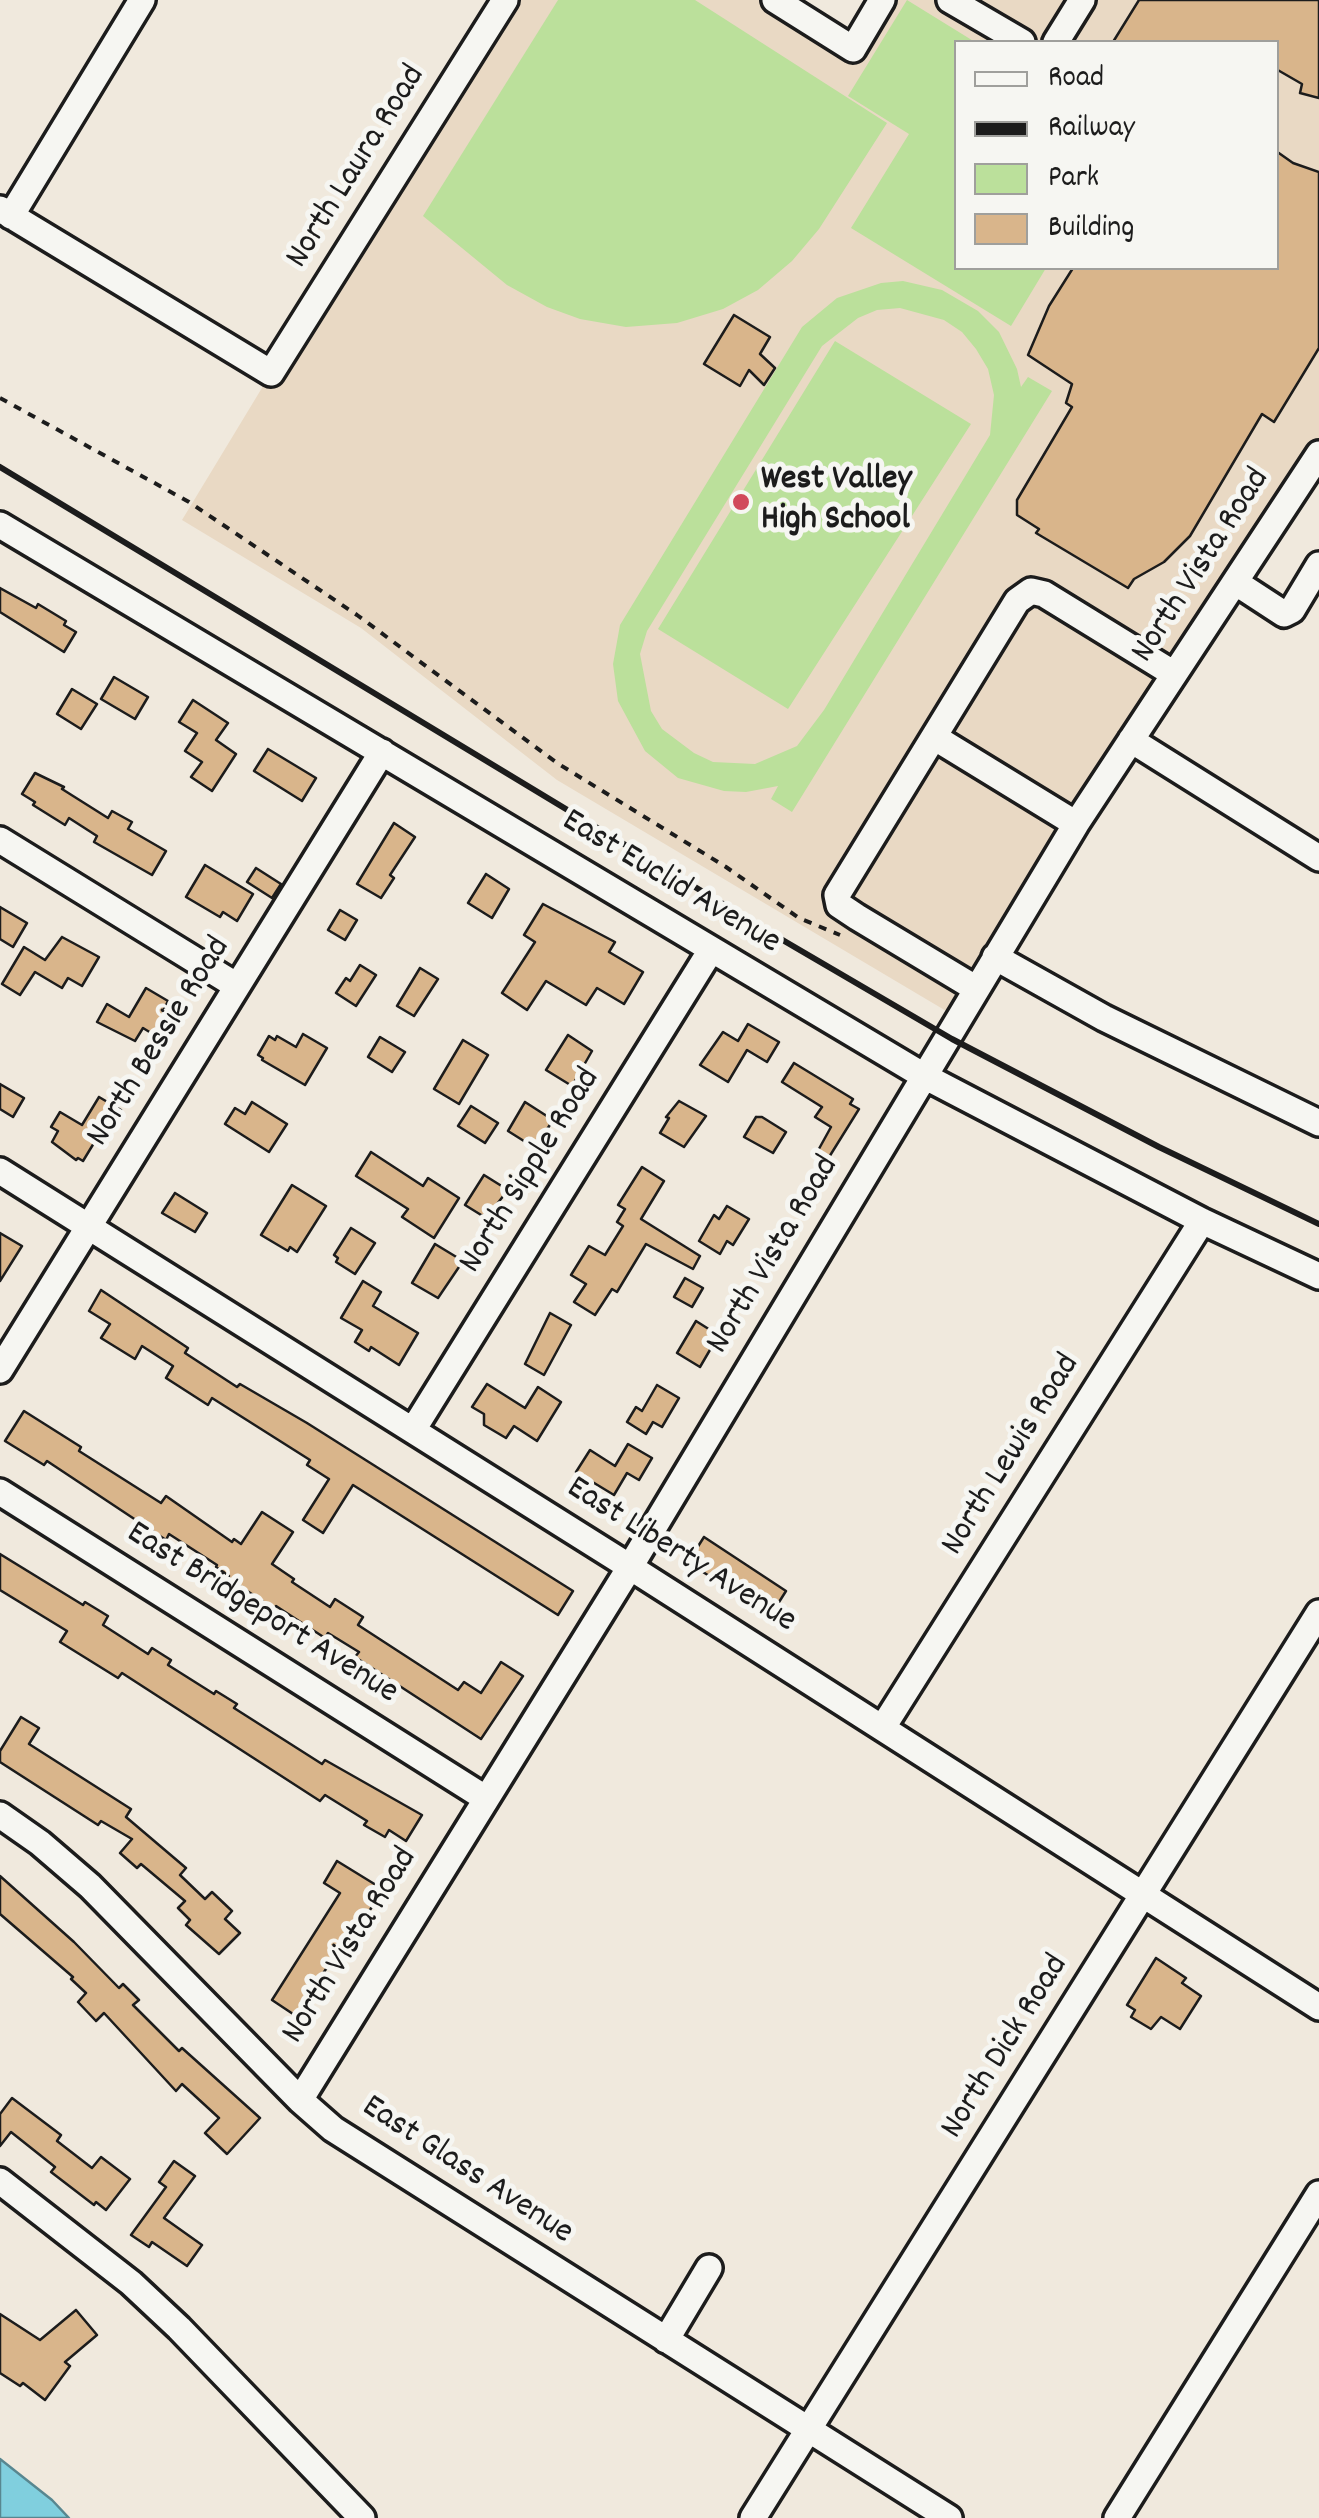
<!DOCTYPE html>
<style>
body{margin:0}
#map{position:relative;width:1319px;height:2518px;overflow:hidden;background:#f0e9dd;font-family:Dekko,sans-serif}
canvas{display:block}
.legend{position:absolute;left:954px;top:40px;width:325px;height:230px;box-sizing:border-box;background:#f6f6f2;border:2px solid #9f9f9c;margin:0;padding:12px 18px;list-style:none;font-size:30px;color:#1c1c1c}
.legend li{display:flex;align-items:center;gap:20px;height:50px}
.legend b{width:50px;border:2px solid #9f9f9c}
</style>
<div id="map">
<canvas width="1319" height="2518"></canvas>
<ul class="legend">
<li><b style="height:12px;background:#f6f6f2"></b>Road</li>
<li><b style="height:12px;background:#1c1c1c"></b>Railway</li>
<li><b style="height:28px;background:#bbe09b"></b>Park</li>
<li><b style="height:28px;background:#d9b58b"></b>Building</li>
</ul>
</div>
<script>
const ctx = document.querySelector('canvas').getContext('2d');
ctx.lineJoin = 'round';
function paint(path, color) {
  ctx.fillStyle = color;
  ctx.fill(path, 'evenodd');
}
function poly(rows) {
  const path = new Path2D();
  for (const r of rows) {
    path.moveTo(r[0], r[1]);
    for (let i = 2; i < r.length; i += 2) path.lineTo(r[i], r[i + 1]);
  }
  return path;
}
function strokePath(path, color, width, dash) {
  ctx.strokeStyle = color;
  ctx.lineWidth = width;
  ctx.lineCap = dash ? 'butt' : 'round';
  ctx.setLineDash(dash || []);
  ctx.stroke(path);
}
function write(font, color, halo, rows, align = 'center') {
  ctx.font = font + ' Dekko,sans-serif';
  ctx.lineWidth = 10;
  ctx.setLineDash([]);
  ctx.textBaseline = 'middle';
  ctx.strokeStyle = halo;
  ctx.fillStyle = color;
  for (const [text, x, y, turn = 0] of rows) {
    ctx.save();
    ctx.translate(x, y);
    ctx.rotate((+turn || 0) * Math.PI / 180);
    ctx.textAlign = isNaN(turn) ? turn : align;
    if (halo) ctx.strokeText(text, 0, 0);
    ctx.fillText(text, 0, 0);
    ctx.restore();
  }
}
paint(poly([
 [505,0,775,0,853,48,883,0,1319,0,1319,454,958,1018,557,780,361,628,182,520,271,373],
 [956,42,1276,42,1276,268,956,268]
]), '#e9d9c4');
paint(poly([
 [558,0,695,0,887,123,819,229,792,261,758,290,723,309,677,323,626,327,580,319,547,307,507,285,423,216],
 [907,0,975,42,956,42,956,268,1046,268,1011,326,851,228,909,134,848,96],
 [903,281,942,290,978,311,999,332,1017,369,1021,387,1028,377,1052,391,792,812,771,799,778,786,746,792,724,791,678,778,645,751,618,701,613,664,620,625,802,327,837,298,881,283],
 [900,308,944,320,962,332,976,349,988,369,994,395,990,435,824,710,797,746,755,764,713,762,694,753,662,729,651,711,640,654,647,631,822,346,858,318,877,310],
 [835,341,971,424,788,709,658,629]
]), '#bbe09b');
const water = poly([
 [0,2459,52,2500,69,2518,0,2518,0,2459]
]);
paint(water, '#80cfde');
strokePath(water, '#588790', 2.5);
const building = poly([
 [1139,0,1319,0,1319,98,1300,93,1302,84,1276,69,1276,42,1113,42,1139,0],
 [1276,151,1293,163,1319,172,1319,348,1274,422,1262,414,1190,536,1164,562,1134,579,1128,588,1036,533,1039,529,1017,515,1017,500,1072,407,1066,403,1072,384,1028,355,1049,306,1073,268,1276,268,1276,151],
 [734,315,770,337,760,354,775,368,764,385,749,370,740,386,704,364,734,315],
 [0,588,36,608,38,604,66,621,64,625,76,632,64,652,0,612,0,588],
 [114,677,148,697,135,719,101,699,114,677],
 [72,689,97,704,81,729,57,714,72,689],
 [193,700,228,723,216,740,236,754,212,791,191,777,202,762,185,751,197,733,179,722,193,700],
 [268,749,316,778,302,801,254,771,268,749],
 [35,773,64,787,62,789,108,818,112,811,132,822,128,829,166,851,152,875,94,842,97,836,69,818,65,825,33,805,35,802,22,794,35,773],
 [394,823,415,837,390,875,394,878,381,898,357,884,394,823],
 [205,865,253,894,237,921,223,912,220,917,186,897,205,865],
 [256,868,281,884,272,898,247,882,256,868],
 [486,874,509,889,492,918,468,903,486,874],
 [543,904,615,942,609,952,643,972,624,1004,597,988,586,1005,546,981,527,1010,502,993,535,942,524,935,543,904],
 [0,907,27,923,13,947,0,939,0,907],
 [340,910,357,920,345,940,328,930,340,910],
 [62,937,99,957,82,986,68,978,62,988,35,972,20,995,2,984,24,947,45,960,62,937],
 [360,965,376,975,356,1006,336,993,346,978,350,981,360,965],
 [420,968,438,979,414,1016,397,1006,420,968],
 [146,988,168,1001,164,1009,170,1012,156,1036,143,1028,135,1041,97,1022,107,1004,129,1017,146,988],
 [748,1024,779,1042,767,1062,747,1050,728,1082,700,1065,723,1032,738,1041,748,1024],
 [303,1034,327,1048,305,1085,262,1060,263,1058,258,1055,269,1036,275,1040,277,1036,296,1047,303,1034],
 [568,1035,592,1051,572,1086,546,1070,568,1035],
 [380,1037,405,1052,392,1072,368,1057,380,1037],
 [463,1040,488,1055,459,1104,434,1089,463,1040],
 [794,1063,853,1099,850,1104,859,1109,826,1162,815,1156,831,1127,815,1117,822,1107,782,1082,794,1063],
 [0,1084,24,1098,13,1117,0,1109,0,1084],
 [99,1097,121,1110,109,1130,106,1128,99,1140,97,1138,83,1161,78,1158,76,1160,52,1142,58,1131,51,1127,60,1112,82,1125,99,1097],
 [679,1101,706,1116,684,1147,660,1133,669,1118,666,1117,679,1101],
 [252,1102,287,1124,269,1152,225,1124,235,1108,245,1114,252,1102],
 [525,1102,553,1120,535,1148,508,1131,525,1102],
 [471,1106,498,1123,485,1143,458,1126,471,1106],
 [756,1117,762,1117,786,1132,773,1153,744,1137,756,1117],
 [371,1152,423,1186,428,1178,459,1198,434,1238,402,1217,408,1209,356,1176,371,1152],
 [642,1167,664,1181,641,1219,700,1256,693,1269,646,1244,617,1292,612,1289,595,1315,574,1302,586,1284,571,1275,589,1246,605,1255,623,1226,617,1222,625,1209,618,1205,642,1167],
 [484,1175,508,1190,486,1218,465,1205,484,1175],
 [292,1185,326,1206,297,1252,290,1247,288,1251,261,1235,292,1185],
 [175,1193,207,1213,195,1232,162,1213,175,1193],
 [727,1206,749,1219,733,1245,727,1241,720,1254,699,1241,714,1215,719,1219,727,1206],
 [351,1228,375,1243,355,1274,336,1262,338,1258,334,1255,351,1228],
 [0,1233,22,1246,0,1281,0,1233],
 [435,1244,463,1261,438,1298,412,1283,435,1244],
 [685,1278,703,1288,692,1307,674,1297,685,1278],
 [363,1281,381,1292,373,1306,418,1333,399,1365,371,1347,369,1351,355,1342,362,1330,341,1318,363,1281],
 [101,1290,188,1348,185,1353,237,1387,240,1384,307,1423,573,1591,558,1615,353,1485,323,1533,303,1520,329,1479,307,1465,310,1460,212,1398,208,1405,166,1378,173,1366,142,1346,135,1359,101,1338,110,1324,89,1311,101,1290],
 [550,1313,571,1325,544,1375,525,1364,550,1313],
 [696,1321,715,1333,711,1341,714,1343,700,1367,677,1353,696,1321],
 [487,1384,525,1408,538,1387,561,1402,537,1441,514,1426,506,1438,484,1425,484,1414,472,1407,487,1384],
 [657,1385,679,1398,662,1427,653,1422,646,1434,627,1422,636,1407,642,1411,657,1385],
 [24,1411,81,1447,79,1451,161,1503,166,1496,232,1542,234,1539,241,1544,262,1512,293,1532,272,1564,294,1579,292,1582,330,1607,335,1599,363,1617,358,1625,458,1690,464,1682,481,1693,501,1662,523,1676,481,1739,355,1657,359,1652,328,1633,325,1638,276,1606,274,1609,228,1578,229,1576,216,1567,217,1565,169,1534,166,1540,47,1461,44,1465,5,1441,24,1411],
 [628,1444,652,1458,639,1480,627,1473,614,1495,576,1472,590,1450,615,1466,628,1444],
 [704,1537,786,1591,774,1610,731,1584,730,1586,714,1579,684,1560,693,1545,697,1548,704,1537],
 [0,1554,83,1605,85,1602,108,1616,103,1625,148,1654,152,1648,171,1660,168,1665,214,1694,216,1691,237,1704,234,1708,322,1764,325,1760,422,1815,406,1841,389,1830,385,1837,364,1825,367,1821,325,1795,320,1801,122,1673,118,1678,60,1642,67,1631,0,1590,0,1554],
 [21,1717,39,1728,29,1744,131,1809,126,1817,186,1868,180,1875,205,1899,212,1892,232,1911,225,1919,240,1933,219,1954,186,1925,190,1920,178,1908,185,1901,141,1864,137,1868,120,1853,132,1839,101,1821,98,1825,0,1762,0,1751,21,1717],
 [337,1861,376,1885,367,1901,373,1905,359,1928,354,1925,296,2016,272,2000,340,1893,324,1883,337,1861],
 [0,1876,74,1942,119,1988,123,1984,139,2000,133,2005,179,2051,182,2048,260,2118,227,2154,205,2133,219,2118,182,2084,176,2091,104,2013,96,2021,78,2002,86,1993,71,1979,73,1977,0,1914,0,1876],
 [1156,1958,1186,1978,1182,1983,1201,1996,1180,2029,1161,2017,1151,2029,1131,2017,1135,2010,1127,2005,1156,1958],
 [12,2098,61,2135,57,2141,92,2168,101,2157,130,2179,106,2210,96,2202,94,2205,51,2172,55,2167,11,2132,0,2146,0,2114,12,2098],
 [174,2161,195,2176,164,2218,202,2245,187,2266,152,2242,149,2247,131,2235,166,2187,159,2182,174,2161],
 [76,2310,97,2335,65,2362,70,2366,45,2400,23,2383,20,2386,0,2373,0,2314,40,2340,76,2310]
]);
paint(building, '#d9b58b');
strokePath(building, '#1c1c1c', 2.5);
const minor = poly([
 [775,0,853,49,882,0],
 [950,0,1022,42],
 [1056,42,1082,0],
 [0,209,271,373,505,0],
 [11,216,142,0],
 [0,525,924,1076,1202,1221,1319,1276],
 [1235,582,1284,614,1292,610,1319,565],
 [934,737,1076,824],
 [1131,740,1319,858],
 [0,840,237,986],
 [995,957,1104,1018,1319,1123],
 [975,988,857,917,839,905,837,895,1017,601,1031,591,1044,594,1174,674],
 [0,1171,630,1567,1319,2007],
 [0,1370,382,752],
 [413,1430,711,950],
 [0,1492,485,1798],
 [883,1727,1202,1221],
 [0,1815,40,1843,90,1886,300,2100,333,2129,949,2518],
 [300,2100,630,1567,1076,824,1319,454],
 [0,2181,131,2283,179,2328,362,2518],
 [666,2340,709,2268],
 [753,2518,1319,1613],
 [1117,2518,1319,2194]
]);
strokePath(minor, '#1c1c1c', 32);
strokePath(poly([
 [0,398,189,502,357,615,557,763,726,867,799,918,840,935]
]), '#1c1c1c', 4, [8, 8]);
strokePath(minor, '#f6f6f2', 25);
strokePath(poly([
 [0,467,786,942,952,1039,1159,1147,1319,1224]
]), '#1c1c1c', 6);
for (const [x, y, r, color] of [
 [741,502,10,"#d1495b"]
]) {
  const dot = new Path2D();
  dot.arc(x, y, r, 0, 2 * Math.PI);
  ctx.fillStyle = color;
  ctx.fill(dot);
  strokePath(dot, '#f6f6f2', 4);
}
write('35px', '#1c1c1c', '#f6f6f2', [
 ["North Laura Road",358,168,-58],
 ["North Vista Road",1203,567,-57],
 ["East Euclid Avenue",670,884,31],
 ["North Bessie Road",161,1043,-58],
 ["North Sipple Road",532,1172,-58],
 ["North Vista Road",775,1256,-59],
 ["North Lewis Road",1013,1456,-58],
 ["East Liberty Avenue",680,1557,32],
 ["East Bridgeport Avenue",261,1615,32],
 ["North Vista Road",352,1947,-58],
 ["North Dick Road",1007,2048,-58],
 ["East Glass Avenue",466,2172,33]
]);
write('bold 35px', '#1c1c1c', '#f6f6f2', [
 ["West Valley",761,482],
 ["High School",761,522]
], 'left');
</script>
